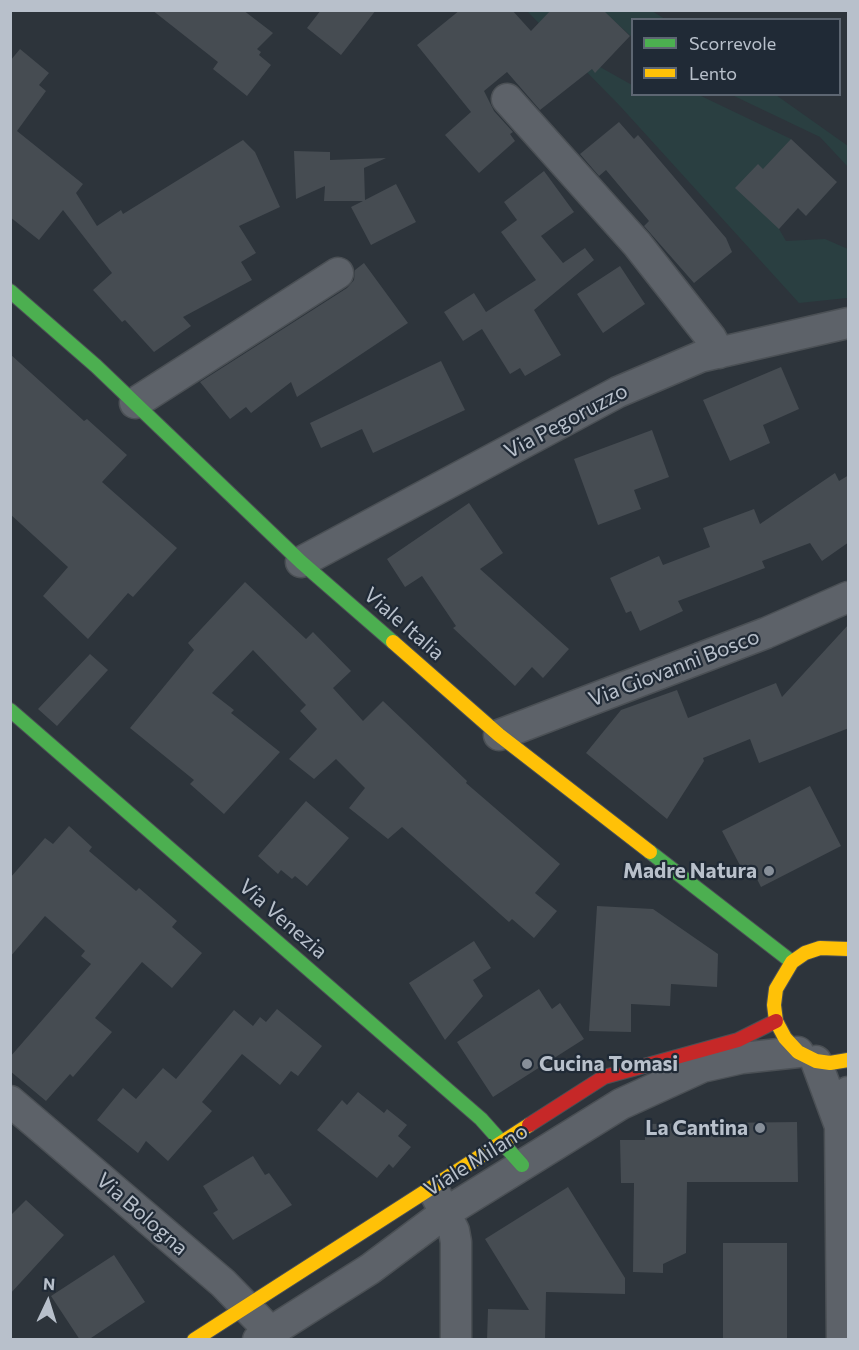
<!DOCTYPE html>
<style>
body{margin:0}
#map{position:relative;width:859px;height:1350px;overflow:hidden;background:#2d343b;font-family:Commissioner,sans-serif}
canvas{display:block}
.frame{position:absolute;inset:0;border:12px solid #b8c0cb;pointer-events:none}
.legend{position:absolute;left:631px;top:18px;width:210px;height:78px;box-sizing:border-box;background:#202a36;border:2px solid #5d6672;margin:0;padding:8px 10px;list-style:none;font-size:18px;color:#b8c0cb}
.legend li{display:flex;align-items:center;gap:12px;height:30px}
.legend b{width:30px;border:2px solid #5d6672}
.north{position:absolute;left:18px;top:1272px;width:60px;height:60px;-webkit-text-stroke:4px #202a36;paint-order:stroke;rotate:4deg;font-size:16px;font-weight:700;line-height:24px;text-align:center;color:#b8c0cb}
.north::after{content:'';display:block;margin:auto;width:21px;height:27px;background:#b8c0cb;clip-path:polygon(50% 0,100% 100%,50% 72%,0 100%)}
</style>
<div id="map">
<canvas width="859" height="1350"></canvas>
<div class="frame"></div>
<ul class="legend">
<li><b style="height:8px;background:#4caf50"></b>Scorrevole</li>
<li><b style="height:8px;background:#ffc107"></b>Lento</li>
</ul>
<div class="north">N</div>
</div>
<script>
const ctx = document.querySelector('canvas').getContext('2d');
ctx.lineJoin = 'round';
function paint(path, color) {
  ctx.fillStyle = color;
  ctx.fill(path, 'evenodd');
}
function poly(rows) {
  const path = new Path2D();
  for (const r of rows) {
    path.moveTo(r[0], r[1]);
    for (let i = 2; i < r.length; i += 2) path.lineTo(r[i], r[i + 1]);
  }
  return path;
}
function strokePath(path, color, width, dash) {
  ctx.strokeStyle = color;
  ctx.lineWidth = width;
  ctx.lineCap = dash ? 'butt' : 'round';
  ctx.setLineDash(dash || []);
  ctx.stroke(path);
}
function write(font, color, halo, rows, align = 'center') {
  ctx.font = font + ' Commissioner,sans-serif';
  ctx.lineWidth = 4.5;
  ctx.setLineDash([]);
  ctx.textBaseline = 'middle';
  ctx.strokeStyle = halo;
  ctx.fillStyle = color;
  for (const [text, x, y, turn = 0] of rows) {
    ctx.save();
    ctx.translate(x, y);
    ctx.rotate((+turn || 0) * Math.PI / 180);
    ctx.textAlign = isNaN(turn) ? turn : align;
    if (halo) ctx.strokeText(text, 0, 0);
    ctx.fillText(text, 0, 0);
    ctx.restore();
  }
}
paint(poly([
 [527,11,551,11,542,21,595,72,600,67,632,85,632,94,699,95,791,139,779,229,786,241,825,239,848,249,847,298,799,303,620,106],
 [603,11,652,11,665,19,632,20,632,37],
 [732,95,776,95,848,146,848,167,820,137]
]), '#2a3f41');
paint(poly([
 [152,10,243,10,273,33,257,49,261,52,259,55,271,65,247,96,213,69,218,62],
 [321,10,376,10,341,55,307,28],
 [460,10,512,10,531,31,551,10,603,10,630,36,595,73,592,69,540,110,507,72,484,91,494,111,513,132,510,134,515,141,479,173,445,135,471,112,417,45],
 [20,49,49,73,39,85,46,91,17,131,83,184,76,193,97,226,121,210,123,214,243,140,255,152,280,207,239,226,256,253,241,262,252,280,183,317,191,326,154,352,125,320,122,322,93,290,112,273,63,210,39,240,10,217,10,61],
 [619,122,634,139,638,135,726,238,732,252,694,283,644,226,649,221,606,170,599,176,580,154],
 [791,139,837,182,806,216,798,208,779,229,735,188,758,164,763,169],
 [294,151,330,152,330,160,386,158,364,168,365,200,396,184,416,222,371,245,351,207,363,201,324,201,325,186,296,199],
 [544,171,574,212,541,236,563,263,585,248,594,260,534,310,561,355,525,376,520,368,510,374,482,329,463,341,444,312,474,293,486,312,536,280,501,232,517,220,504,202],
 [364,263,408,323,297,397,291,382,251,413,246,407,230,419,200,382,347,288,354,280,355,270],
 [620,266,645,304,603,333,577,294],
 [10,354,84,421,87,419,127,455,102,482,177,548,133,597,128,593,88,639,43,596,68,567,10,514],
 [441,361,465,410,373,453,362,429,321,448,310,423],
 [781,367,799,409,763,425,770,443,730,461,703,400],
 [652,430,669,477,634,490,641,509,598,525,574,459],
 [835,473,839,481,849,475,849,542,822,561,810,543,762,561,765,568,678,601,683,611,640,631,631,611,626,613,610,578,659,556,663,565,710,547,703,528,754,509,760,524],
 [469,503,503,553,480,569,569,649,543,678,532,667,515,686,453,628,456,626,422,576,405,587,387,559],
 [245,582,306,639,313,632,351,671,333,688,363,721,383,701,467,781,466,783,560,864,535,893,557,911,534,938,512,919,509,922,402,827,388,839,349,808,365,788,336,759,314,779,289,759,317,729,300,711,306,705,253,650,212,693,234,710,231,713,280,752,224,814,190,784,194,780,130,728,194,650,188,643],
 [849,624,849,728,759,763,750,739,703,758,704,761,667,819,586,753,621,710,677,690,688,718,776,683,782,697],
 [90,654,108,670,57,726,38,709],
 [810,786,841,846,761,887,752,869,744,873,722,831],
 [306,801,349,838,307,886,295,876,292,879,281,870,278,874,258,856],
 [69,826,92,847,89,851,136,891,139,888,177,921,172,927,202,953,172,988,142,962,95,1018,112,1032,73,1077,70,1074,46,1101,10,1071,10,1057,91,964,81,956,85,951,45,916,10,957,10,878,45,838,53,844],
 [597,906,653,909,718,954,717,987,671,984,670,1006,631,1004,631,1032,589,1031],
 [474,941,491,968,473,980,483,996,445,1040,409,983],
 [539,989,552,1009,560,1003,584,1039,493,1097,457,1042],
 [277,1009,322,1046,298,1076,291,1071,280,1085,242,1054,202,1102,212,1111,168,1161,146,1141,138,1153,97,1120,123,1088,136,1099,163,1068,176,1079,234,1010,253,1026,260,1017,266,1022],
 [358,1092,384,1113,387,1109,407,1125,398,1136,411,1147,393,1168,389,1164,377,1178,317,1130,342,1100,347,1105],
 [797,1122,798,1182,687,1182,686,1253,663,1264,663,1273,633,1272,634,1183,621,1183,620,1140,645,1140,645,1124],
 [253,1156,265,1175,269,1173,292,1205,233,1240,213,1213,218,1210,203,1186],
 [568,1187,625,1278,625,1294,546,1292,545,1340,487,1340,488,1309,529,1310,485,1239],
 [26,1200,64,1235,10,1294,10,1216],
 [723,1243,787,1243,787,1340,723,1340],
 [114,1255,145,1302,88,1340,80,1340,51,1296]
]), '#464c52');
const street = poly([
 [507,99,637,244,711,338,719,353],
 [135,403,338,273],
 [301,562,618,392,700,357,848,323],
 [499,735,766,633,848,597],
 [816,1061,840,1126],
 [10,1101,223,1283,262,1323],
 [436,1195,454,1231,456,1242,456,1340],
 [258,1340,370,1269,445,1213,621,1104,702,1067,742,1058,798,1052],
 [842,1340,840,1126,848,1092]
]);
const fast = poly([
 [10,291,96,366,301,562,393,642],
 [10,710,481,1119,522,1165],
 [650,852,792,962]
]);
const slow = poly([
 [393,642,499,735,650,852],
 [848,949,820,948,805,953,792,962,776,989,774,1005,776,1021,785,1038,798,1052,816,1061,830,1063,848,1060],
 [194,1340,529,1125]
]);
const jam = poly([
 [529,1125,604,1077,738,1040,776,1021]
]);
strokePath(street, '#4b5055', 33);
strokePath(fast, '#4b5055', 16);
strokePath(slow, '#4b5055', 16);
strokePath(jam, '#4b5055', 16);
strokePath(street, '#5d6269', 30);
strokePath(fast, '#4caf50', 14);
strokePath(slow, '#ffc107', 14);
strokePath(jam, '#c62828', 14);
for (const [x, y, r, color] of [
 [769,871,6,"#878f99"],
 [527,1064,6,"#878f99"],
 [760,1128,6,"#878f99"]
]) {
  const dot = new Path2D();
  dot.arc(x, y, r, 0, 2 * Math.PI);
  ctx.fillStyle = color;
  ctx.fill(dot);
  strokePath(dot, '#202a36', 2);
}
write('21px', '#b8c0cb', '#202a36', [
 ["Via Pegoruzzo",566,421,-28],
 ["Viale Italia",404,624,41],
 ["Via Giovanni Bosco",674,668,-21],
 ["Via Venezia",283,919,41],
 ["Viale Milano",476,1160,-32],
 ["Via Bologna",142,1214,41]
]);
write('bold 21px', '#b8c0cb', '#202a36', [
 ["Madre Natura",757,871],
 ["Cucina Tomasi",539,1064,"left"],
 ["La Cantina",748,1128]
], 'right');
</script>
